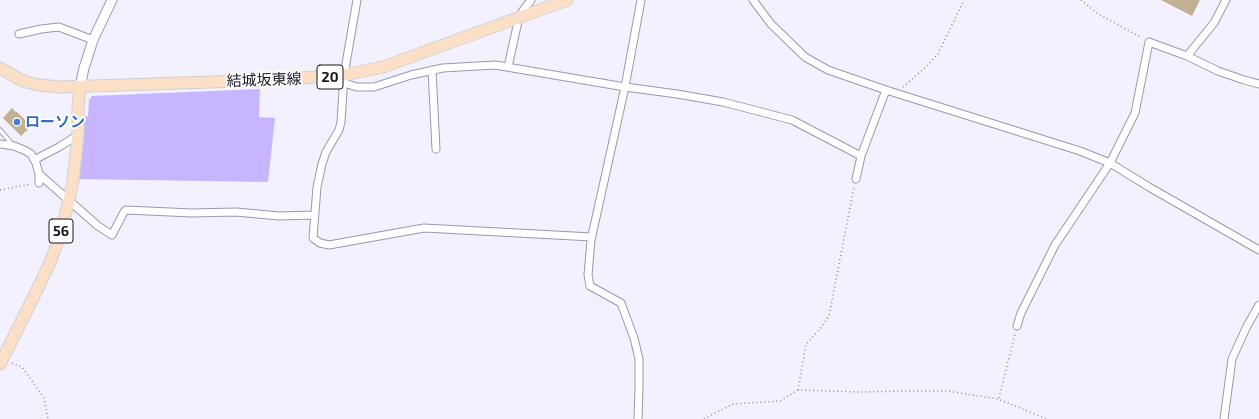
<!DOCTYPE html>
<meta charset="utf-8">
<style>
body{margin:0}
canvas{display:block;background:#f3f1fe}
</style>
<canvas width="1259" height="419"></canvas>
<script>
const ctx = document.querySelector('canvas').getContext('2d');
ctx.lineJoin = 'round';
function paint(path, color) {
  ctx.fillStyle = color;
  ctx.fill(path, 'evenodd');
}
function poly(rows) {
  const path = new Path2D();
  for (const r of rows) {
    path.moveTo(r[0], r[1]);
    for (let i = 2; i < r.length; i += 2) path.lineTo(r[i], r[i + 1]);
  }
  return path;
}
function strokePath(path, color, width, dash) {
  ctx.strokeStyle = color;
  ctx.lineWidth = width;
  ctx.lineCap = dash ? 'butt' : 'round';
  ctx.setLineDash(dash || []);
  ctx.stroke(path);
}
function write(font, color, halo, rows, align = 'center') {
  ctx.font = font + ' "Exo 2","Noto Sans JP",sans-serif';
  ctx.lineWidth = 3.5;
  ctx.setLineDash([]);
  ctx.textBaseline = 'middle';
  ctx.strokeStyle = halo;
  ctx.fillStyle = color;
  for (const [text, x, y, turn = 0] of rows) {
    ctx.save();
    ctx.translate(x, y);
    ctx.rotate((+turn || 0) * Math.PI / 180);
    ctx.textAlign = isNaN(turn) ? turn : align;
    if (halo) ctx.strokeText(text, 0, 0);
    ctx.fillText(text, 0, 0);
    ctx.restore();
  }
}
paint(poly([
 [260,89,259,117,275,118,268,182,76,179,84,117,88,116,89,100,92,96]
]), '#c7b6ff');
paint(poly([
 [1161,0,1200,0,1192,16],
 [12,108,15,112,16,111,31,126,21,136,3,118]
]), '#c2b093');
const service = poly([
 [0,130,12,144]
]);
const minor = poly([
 [357,0,344,75,341,122,339,130,326,152,322,164,317,187,313,238,320,243,329,245,424,228,592,237],
 [753,0,771,24,805,57,828,70,886,90,1080,151,1110,163,1149,187,1259,250],
 [1226,0,1214,23,1187,56,1218,71,1244,80,1259,84],
 [19,34,41,29,59,27,93,40],
 [508,67,519,17,524,9,531,0],
 [432,70,436,149],
 [344,83,357,87,374,87,411,75,443,68,495,65,625,87,677,94,723,102,792,120,861,156],
 [0,144,14,146,24,150,31,154,36,163,39,174,39,183],
 [34,160,59,147,78,135],
 [39,174,98,226,112,235,124,212,126,210,192,213,236,212,279,216,314,215],
 [856,179,861,156,886,90],
 [1017,326,1021,313,1055,245,1110,163,1135,113,1149,42,1187,56],
 [638,419,639,387,639,359,634,338,621,303,590,286,588,275,591,240,625,87,641,0],
 [1224,419,1232,359,1247,326,1259,305]
]);
const tertiary = poly([
 [80,87,84,68,93,40,112,0]
]);
const primary = poly([
 [0,68,19,79,26,82,39,85,60,87,272,80,344,75,383,67,567,0],
 [0,364,30,304,49,265,61,233,69,200,73,181,78,135,78,106,80,87]
]);
strokePath(service, '#9c95b4', 5.5);
strokePath(minor, '#9c95b4', 9);
strokePath(tertiary, '#9c95b4', 11);
strokePath(primary, '#d1d1d3', 13);
strokePath(poly([
 [1081,0,1097,13,1142,38],
 [903,87,927,66,938,54,964,0],
 [0,190,31,184],
 [12,363,22,367,44,398,48,419],
 [798,390,806,344,819,330,829,316,854,187],
 [999,398,1015,334],
 [704,419,733,404,780,401,798,390,860,392,904,391,947,391,998,399,1047,419]
]), '#8d8b97', 1.5, [1, 3]);
strokePath(service, '#fff', 3.5);
strokePath(minor, '#fff', 7);
strokePath(tertiary, '#fff', 9);
strokePath(primary, '#fbdfc7', 11);
for (const [x, y, r, color] of [
 [17,122,4,"#3f7fe0"]
]) {
  const dot = new Path2D();
  dot.arc(x, y, r, 0, 2 * Math.PI);
  ctx.fillStyle = color;
  ctx.fill(dot);
  strokePath(dot, '#fff', 1.5);
}
for (const [x, y, w] of [
 [330,77,26],
 [61,231,24]
]) {
  const box = new Path2D();
  box.roundRect(x - w / 2, y - 12, w, 24, 3);
  ctx.fillStyle = '#fff';
  ctx.fill(box);
  strokePath(box, '#1a1723', 1);
}
write('bold 14px', '#1a1723', null, [
 ["20",330,77],
 ["56",61,231]
]);
write('15px', '#1a1723', '#fff', [
 ["結城坂東線",264,80,-2]
]);
write('bold 15px', '#366cbe', '#fff', [
 ["ローソン",25,122]
], 'left');
</script>
